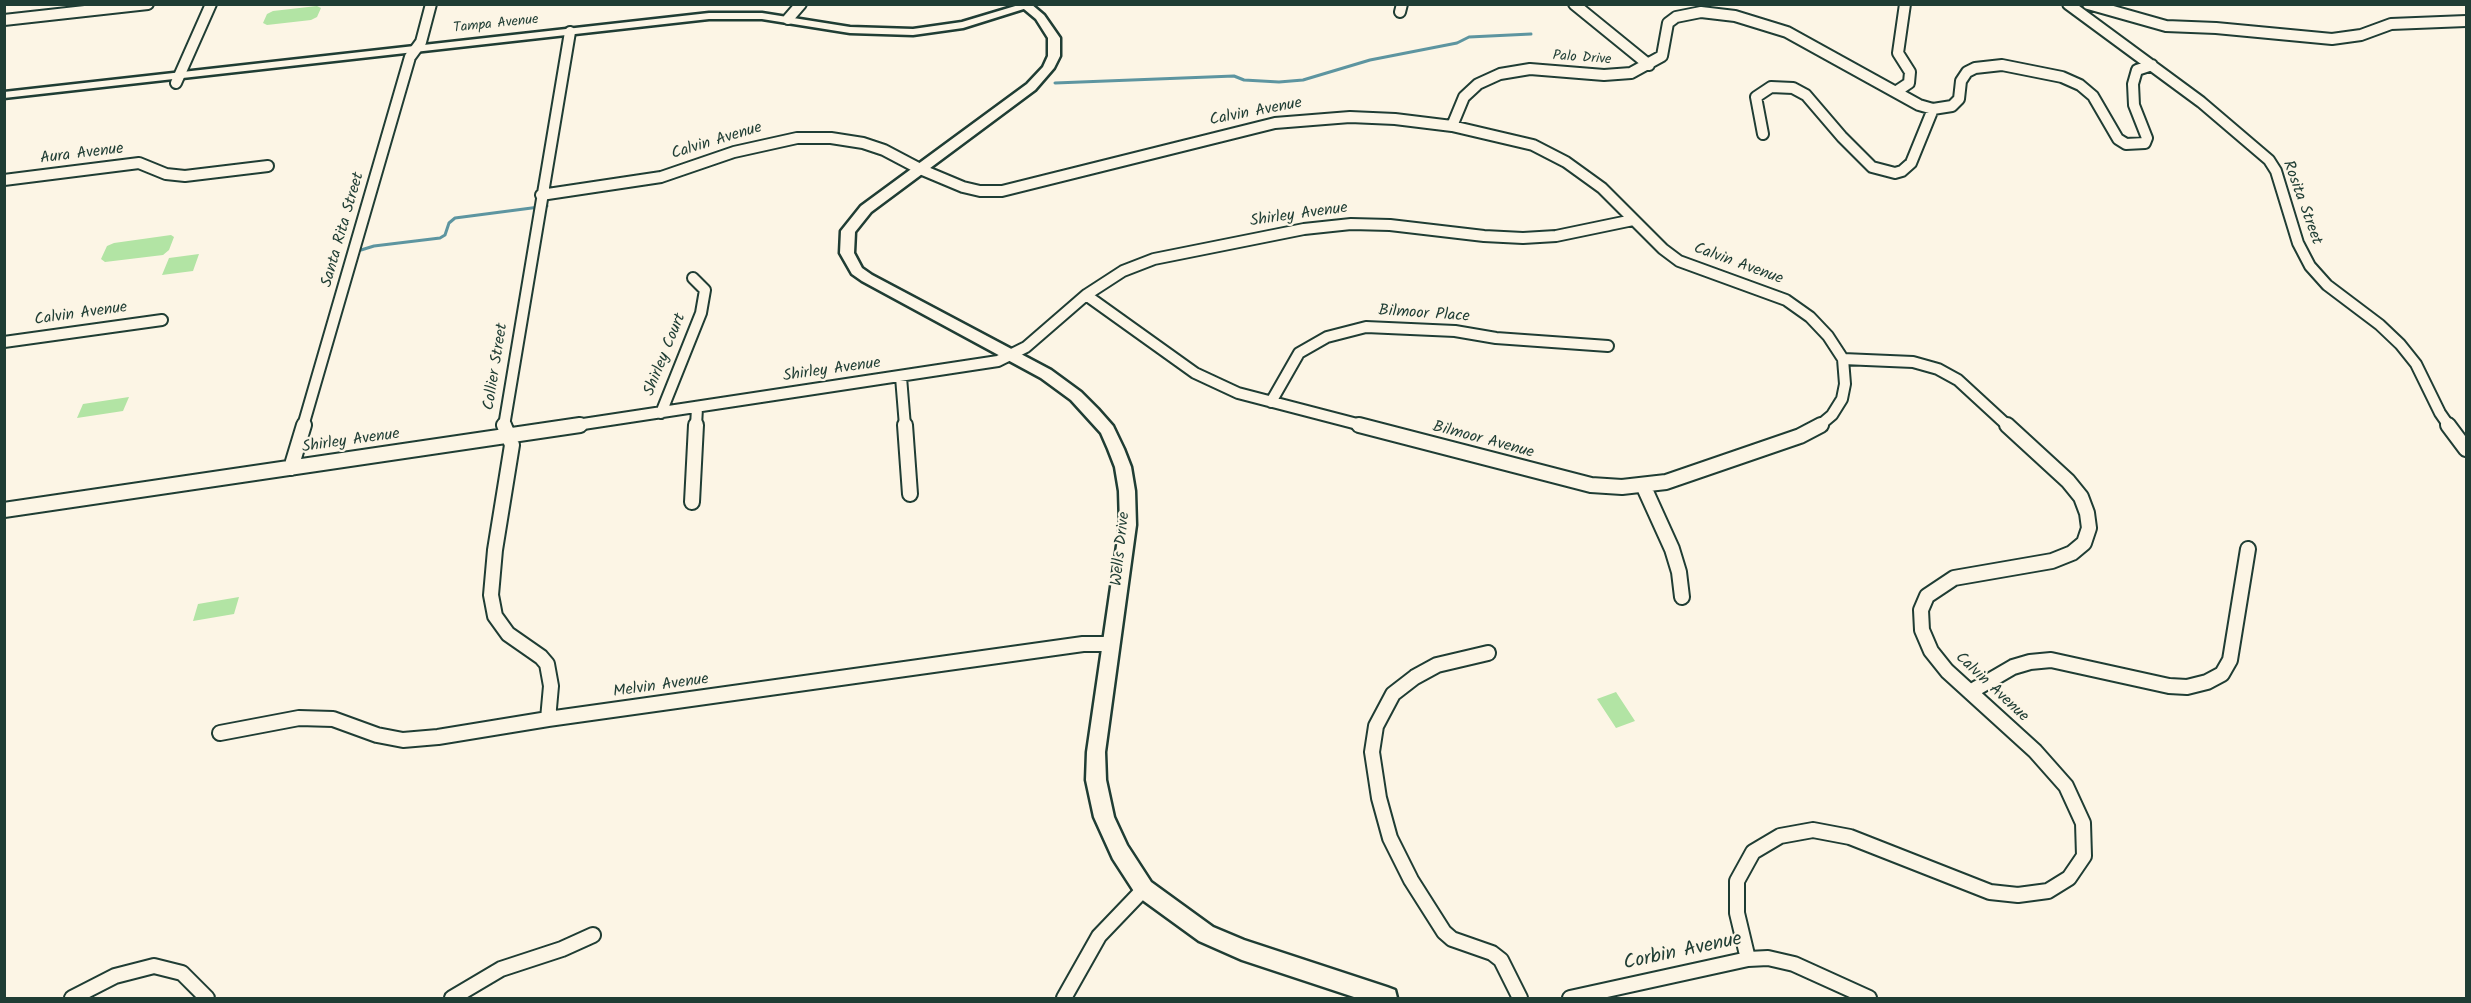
<!DOCTYPE html>
<style>
body{margin:0}
#map{position:relative;width:2471px;height:1003px;overflow:hidden;background:#fcf5e5;font-family:Kalam,sans-serif}
canvas{display:block}
.frame{position:absolute;inset:0;border:6px solid #1f3d34;pointer-events:none}
</style>
<div id="map">
<canvas width="2471" height="1003"></canvas>
<div class="frame"></div>
</div>
<script>
const ctx = document.querySelector('canvas').getContext('2d');
ctx.lineJoin = 'round';
function paint(path, color) {
  ctx.fillStyle = color;
  ctx.fill(path, 'evenodd');
}
function poly(rows) {
  const path = new Path2D();
  for (const r of rows) {
    path.moveTo(r[0], r[1]);
    for (let i = 2; i < r.length; i += 2) path.lineTo(r[i], r[i + 1]);
  }
  return path;
}
function strokePath(path, color, width, dash) {
  ctx.strokeStyle = color;
  ctx.lineWidth = width;
  ctx.lineCap = dash ? 'butt' : 'round';
  ctx.setLineDash(dash || []);
  ctx.stroke(path);
}
function write(font, color, halo, rows, align = 'center') {
  ctx.font = font + ' Kalam,sans-serif';
  ctx.lineWidth = 4.5;
  ctx.setLineDash([]);
  ctx.textBaseline = 'middle';
  ctx.strokeStyle = halo;
  ctx.fillStyle = color;
  for (const [text, x, y, turn = 0] of rows) {
    ctx.save();
    ctx.translate(x, y);
    ctx.rotate((+turn || 0) * Math.PI / 180);
    ctx.textAlign = isNaN(turn) ? turn : align;
    if (halo) ctx.strokeText(text, 0, 0);
    ctx.fillText(text, 0, 0);
    ctx.restore();
  }
}
paint(poly([
 [317,6,321,8,317,17,311,20,267,25,263,23,267,14,273,11],
 [171,235,174,237,169,250,163,255,105,262,101,259,107,246,114,243],
 [199,254,193,271,162,275,169,258],
 [129,397,123,411,77,418,83,404],
 [239,597,234,614,193,621,198,604],
 [1616,692,1635,721,1616,728,1597,699]
]), '#b2e4a4');
strokePath(poly([
 [1055,83,1234,76,1244,80,1279,82,1303,80,1370,60,1457,43,1469,37,1531,34],
 [361,250,374,246,440,238,445,235,449,223,455,218,547,206]
]), '#5d95a0', 3);
const minorFar1 = poly([
 [1574,4,1649,65],
 [2068,4,2201,102,2269,160,2276,171,2298,243,2310,266,2327,285,2380,325,2400,344,2416,364,2440,413,2449,426],
 [2088,4,2166,26,2216,28,2332,39,2361,35,2391,24,2466,21],
 [1400,12,1402,4],
 [788,19,801,4],
 [4,20,148,4],
 [176,83,211,4],
 [1897,91,1909,83,1910,72,1898,53,1905,4],
 [1452,126,1464,97,1478,84,1500,74,1530,69,1604,75,1631,73,1662,56,1668,23,1676,17,1701,12,1735,16,1787,32,1919,105,1933,109,1952,106,1959,99,1961,81,1967,72,1975,68,2002,65,2062,77,2080,85,2093,96,2118,139,2126,144,2145,143,2147,138,2134,105,2133,84,2137,70,2152,65],
 [1763,134,1756,97,1771,87,1793,88,1806,95,1842,137,1872,167,1895,173,1902,171,1911,163,1933,109],
 [4,180,139,163,166,174,185,176,268,166],
 [541,195,661,177,734,152,797,138,831,138,863,143,884,150,920,169,963,187,980,191,1002,191,1275,123,1350,117,1395,119,1452,126,1533,145,1566,162,1602,188,1663,249,1679,261,1786,300,1810,317,1828,336,1843,359,1845,384,1842,399,1832,415,1819,426],
 [1086,295,1195,373,1238,393,1365,426],
 [4,342,162,320],
 [1843,359,1913,362,1938,369,1958,380,2008,426],
 [901,377,905,426],
 [1271,402,1299,353,1327,337,1366,327,1455,331,1496,338,1608,346],
 [661,413,701,313,705,290,693,278],
 [303,426,410,57,421,42,431,4],
 [504,426,570,32],
 [570,426,998,361,1026,347,1086,295,1123,271,1154,259,1304,229,1351,224,1390,225,1484,236,1523,238,1556,236,1633,220],
 [696,426,697,408]
]);
const minor = poly([
 [504,425,512,445,495,550,491,595,495,616,508,634,541,657,547,664,551,686,548,719],
 [905,425,910,494],
 [1359,425,1591,485,1622,487,1666,482,1800,436,1821,425],
 [2448,425,2466,449],
 [291,468,304,425],
 [1643,485,1672,549,1679,572,1682,597],
 [692,502,696,425],
 [4,510,580,425],
 [1488,653,1437,665,1415,677,1393,694,1376,726,1372,752,1379,798,1390,838,1411,880,1444,932,1452,939,1492,953,1501,960,1520,998],
 [1970,692,2013,667,2030,662,2051,660,2169,686,2187,687,2207,682,2222,674,2230,660,2248,549],
 [220,733,299,718,333,719,377,735,403,740,438,737,548,719,1083,644,1110,644],
 [1748,959,1737,913,1737,881,1753,852,1780,836,1813,830,1850,837,1990,892,2018,895,2048,891,2069,878,2084,856,2083,823,2066,786,2035,751,1947,671,1931,651,1922,630,1921,610,1927,596,1954,578,2052,561,2072,553,2084,543,2089,528,2087,513,2081,497,2068,481,2007,425],
 [72,998,115,976,154,966,182,973,207,998],
 [452,998,501,969,562,949,593,935],
 [1064,998,1099,936,1144,889],
 [1570,998,1748,959,1768,958,1794,964,1869,998]
]);
const tertiary = poly([
 [1022,4,1030,7,963,28,913,35,850,33,762,19,709,19,4,98,4,92,709,13,762,13,850,27,913,29,962,22,1022,4]
]);
const secondary = poly([
 [1018,4,1031,4,1044,15,1060,38,1060,56,1054,68,1035,90,871,212,855,232,854,253,862,268,872,275,1051,370,1081,392,1098,409,1113,426,1124,449,1131,467,1135,491,1136,525,1105,752,1106,780,1114,817,1127,845,1151,882,1213,927,1244,940,1387,987,1395,990,1397,998,1357,998,1242,960,1199,941,1137,896,1113,859,1094,817,1086,780,1087,752,1120,525,1119,491,1115,467,1108,449,1101,433,1071,400,1041,378,862,281,852,274,840,253,841,231,861,206,1027,84,1043,67,1048,56,1048,38,1036,19,1018,4]
]);
strokePath(minorFar1, '#1f3d34', 14);
strokePath(minor, '#1f3d34', 18);
strokePath(tertiary, '#1f3d34', 5);
strokePath(secondary, '#1f3d34', 5);
strokePath(minorFar1, '#fcf5e5', 10);
strokePath(minor, '#fcf5e5', 14);
paint(tertiary, '#fcf5e5');
paint(secondary, '#fcf5e5');
write('14px', '#1f3d34', '#fcf5e5', [
 ["Tampa Avenue",496,25,-6],
 ["Palo Drive",1582,59,4]
]);
write('16px', '#1f3d34', '#fcf5e5', [
 ["Calvin Avenue",1256,113,-11],
 ["Calvin Avenue",717,142,-17],
 ["Aura Avenue",82,155,-7],
 ["Rosita Street",2301,203,70],
 ["Shirley Avenue",1299,216,-8],
 ["Santa Rita Street",344,230,-74],
 ["Calvin Avenue",1738,265,20],
 ["Calvin Avenue",81,315,-8],
 ["Bilmoor Place",1424,315,4],
 ["Shirley Court",666,355,-68],
 ["Collier Street",497,367,-81],
 ["Shirley Avenue",832,371,-8],
 ["Bilmoor Avenue",1483,441,15],
 ["Shirley Avenue",351,442,-8],
 ["Wells Drive",1122,549,-84],
 ["Melvin Avenue",661,687,-8],
 ["Calvin Avenue",1991,688,43]
]);
write('20px', '#1f3d34', '#fcf5e5', [
 ["Corbin Avenue",1683,953,-12]
]);
</script>
